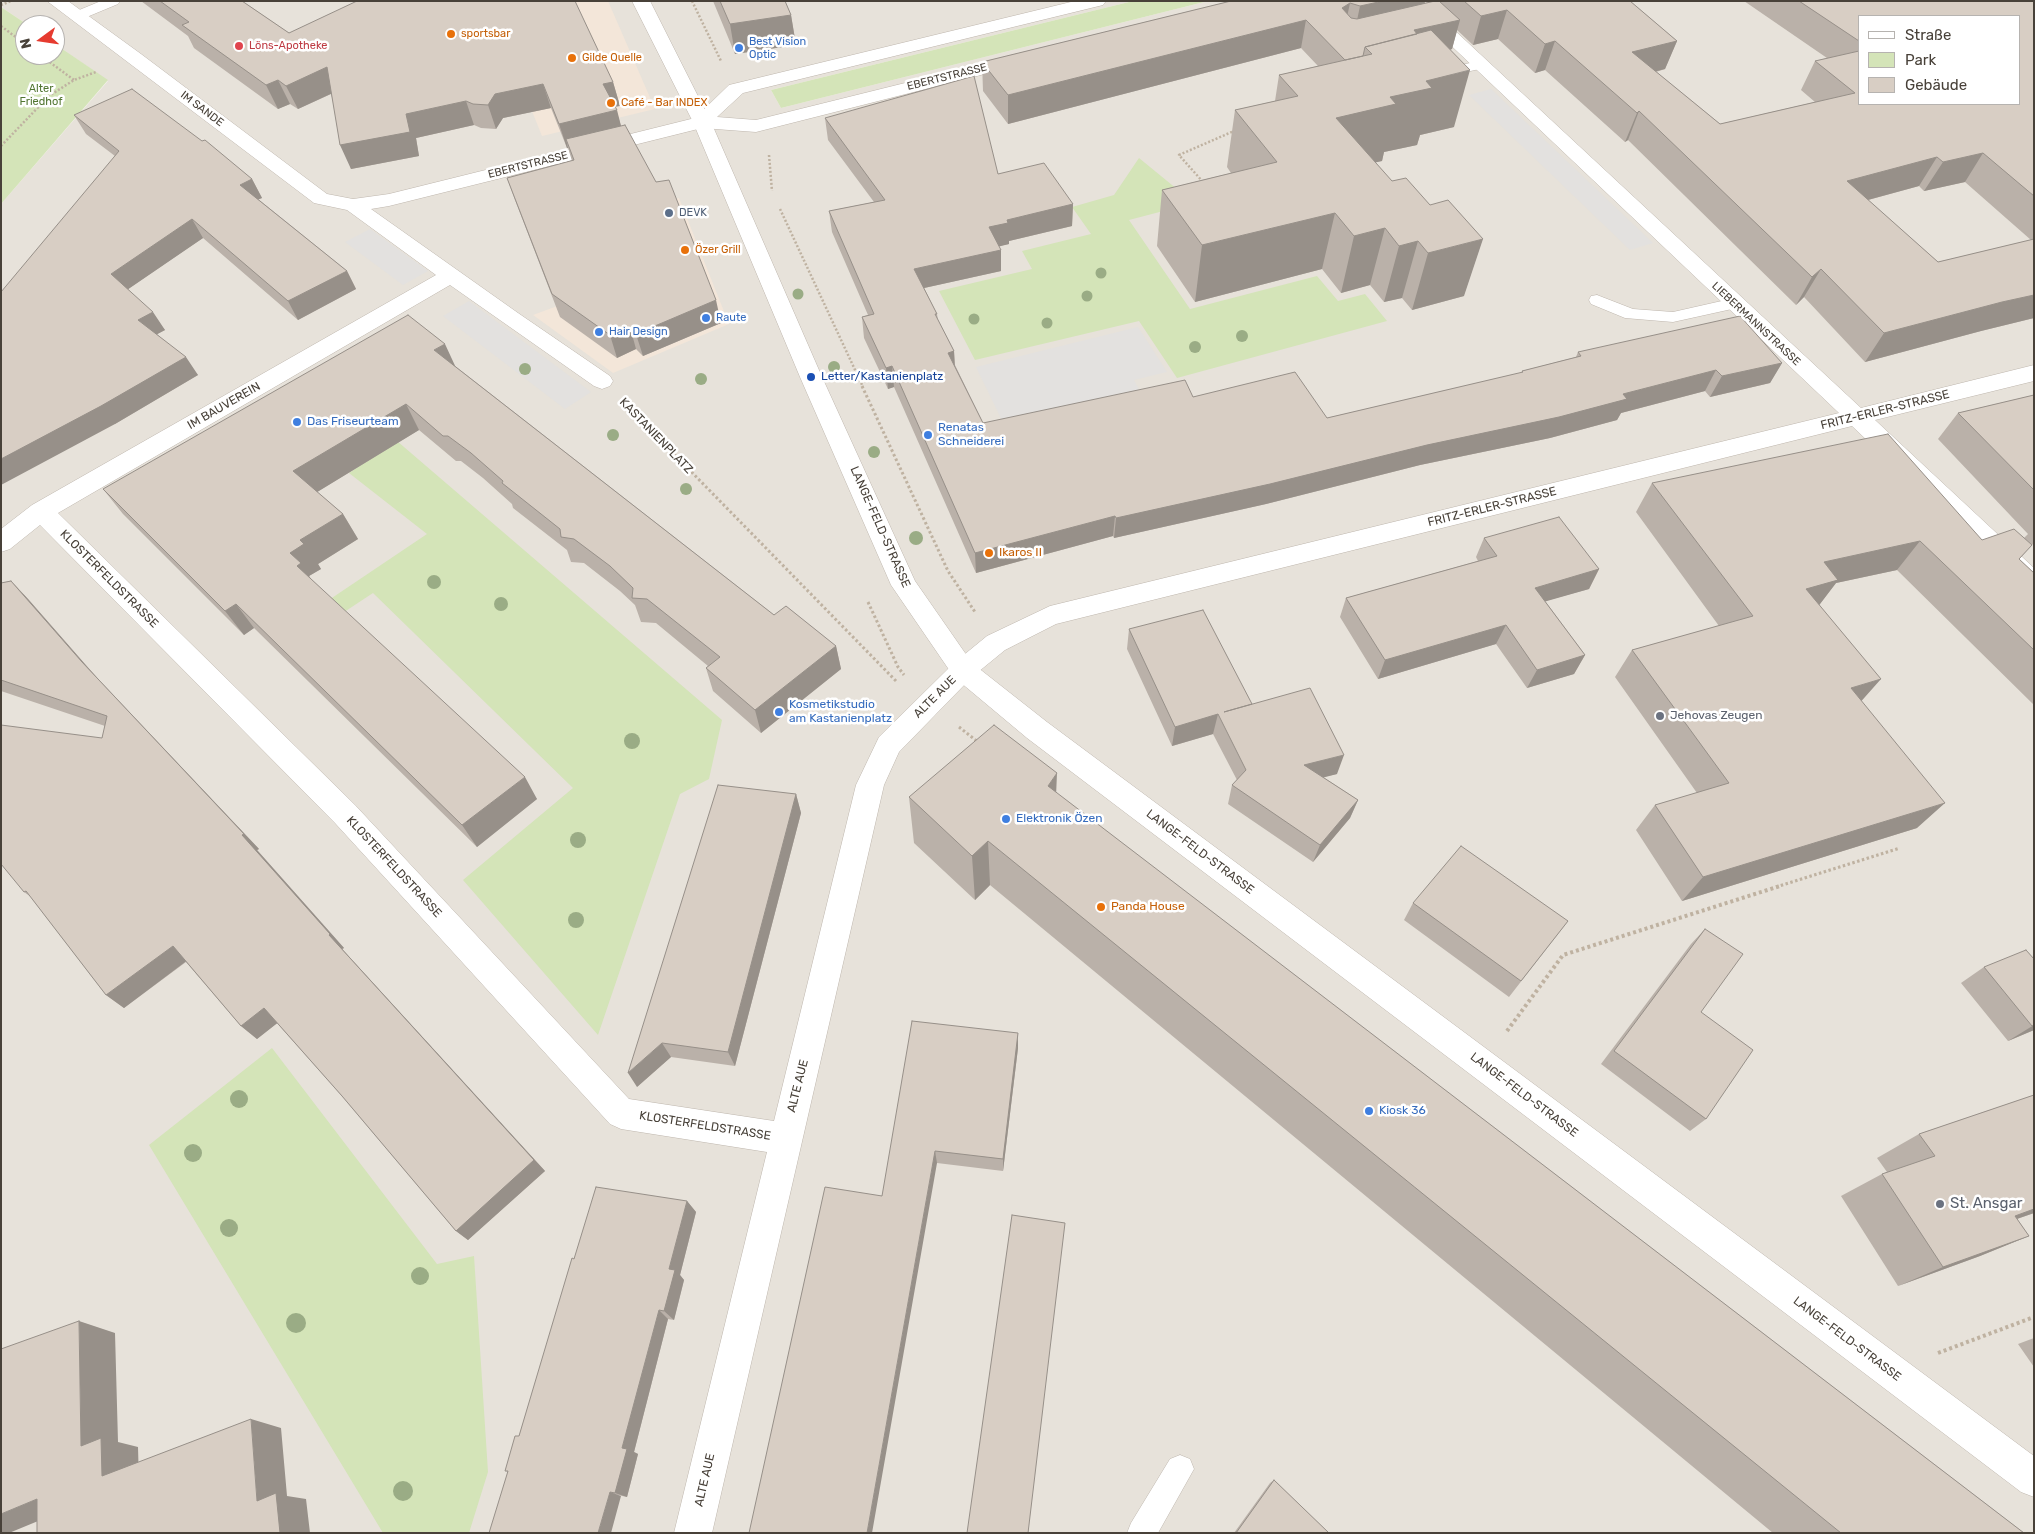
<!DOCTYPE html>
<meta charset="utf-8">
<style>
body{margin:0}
#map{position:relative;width:2035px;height:1534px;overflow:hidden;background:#f4f0eb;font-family:Rubik,sans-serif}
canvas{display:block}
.frame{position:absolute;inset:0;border:2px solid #484139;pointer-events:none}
.legend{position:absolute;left:1858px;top:15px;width:162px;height:90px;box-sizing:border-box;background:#fff;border:1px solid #b6b3b0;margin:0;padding:6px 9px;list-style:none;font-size:15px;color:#484139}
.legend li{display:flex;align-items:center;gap:10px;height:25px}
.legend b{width:25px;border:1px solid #b6b3b0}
.north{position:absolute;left:15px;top:15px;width:50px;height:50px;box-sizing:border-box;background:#fff;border:1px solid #b6b3b0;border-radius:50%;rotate:256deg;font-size:14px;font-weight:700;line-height:20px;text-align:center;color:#484139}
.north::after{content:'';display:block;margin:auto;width:18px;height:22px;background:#e63b30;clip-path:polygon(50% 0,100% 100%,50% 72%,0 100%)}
</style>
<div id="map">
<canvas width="2035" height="1534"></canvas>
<div class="frame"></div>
<ul class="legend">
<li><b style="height:6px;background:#fff"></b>Straße</li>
<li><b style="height:14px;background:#d4e4b8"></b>Park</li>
<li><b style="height:14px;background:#d8cec4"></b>Gebäude</li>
</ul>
<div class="north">N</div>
</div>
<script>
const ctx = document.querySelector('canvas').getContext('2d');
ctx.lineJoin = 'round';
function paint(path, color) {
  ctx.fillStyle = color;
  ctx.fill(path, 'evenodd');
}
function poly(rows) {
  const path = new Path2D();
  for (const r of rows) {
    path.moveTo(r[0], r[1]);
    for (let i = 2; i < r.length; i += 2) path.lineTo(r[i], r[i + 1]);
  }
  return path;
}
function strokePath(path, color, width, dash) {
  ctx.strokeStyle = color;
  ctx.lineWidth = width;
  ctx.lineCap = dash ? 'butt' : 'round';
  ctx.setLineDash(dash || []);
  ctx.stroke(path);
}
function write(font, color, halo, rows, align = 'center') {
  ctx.font = font + ' Rubik,sans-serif';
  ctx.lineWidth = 5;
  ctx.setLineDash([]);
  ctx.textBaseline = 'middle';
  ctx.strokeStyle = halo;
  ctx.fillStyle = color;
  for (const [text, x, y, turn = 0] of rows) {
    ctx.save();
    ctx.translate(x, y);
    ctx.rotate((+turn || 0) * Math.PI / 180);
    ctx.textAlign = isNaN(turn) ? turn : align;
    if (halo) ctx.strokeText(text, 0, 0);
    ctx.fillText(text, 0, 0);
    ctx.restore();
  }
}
paint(poly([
 [1,1,1133,1,771,90,781,108,1208,1,2034,1,2034,1533,1,1533,1,204,108,81,55,44,55,25,28,25,1,7],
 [1859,16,2019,16,2019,104,1859,104]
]), '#e7e2da');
paint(poly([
 [386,1,608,1,655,109,542,136,507,49],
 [679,198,729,324,613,373,533,315,628,280,603,216]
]), '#f3e6d9');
paint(poly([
 [1133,1,1208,1,781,108,771,90],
 [1,7,28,25,25,25,25,55,55,55,55,44,108,80,1,204],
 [1139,158,1194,203,1129,220,1190,309,1317,276,1338,301,1365,294,1387,321,1177,378,1139,321,975,360,939,291,1032,269,1022,251,1091,234,1072,207,1114,195],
 [397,441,722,720,709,779,680,794,598,1035,463,880,573,788,373,593,326,624,314,610,427,534,349,473],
 [272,1048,437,1264,474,1256,488,1472,469,1533,383,1533,149,1145]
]), '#d4e4b8');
paint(poly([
 [1491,89,1653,243,1630,250,1469,95],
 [370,229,428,271,403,285,345,242],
 [469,301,591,392,565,409,443,316],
 [1138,327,1167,372,1134,380,1147,405,1011,439,976,367]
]), '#e3e1df');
const service = poly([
 [101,1,120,1,118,4,82,19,77,20,70,16,72,13,101,1],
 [1479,61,1484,62,1486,65,1484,68,1439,78,1434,77,1432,74,1434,71,1479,61],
 [1597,295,1633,309,1673,312,1735,298,1741,299,1743,303,1741,307,1673,322,1625,318,1591,304,1589,300,1591,296,1597,295],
 [1180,1455,1190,1459,1194,1469,1158,1533,1127,1533,1131,1523,1170,1459,1180,1455]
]);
const minor = poly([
 [47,1,68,1,141,54,327,194,353,199,389,194,695,118,729,85,1075,1,1106,1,1103,5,743,93,717,117,756,120,1018,55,1024,56,1027,60,1024,64,756,132,702,128,389,206,371,209,518,313,610,376,613,381,610,386,602,389,594,386,450,285,58,513,355,805,629,1099,774,1121,856,785,879,737,954,663,987,636,1050,606,1839,413,1404,1,1423,1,1861,408,2034,365,2034,381,1875,420,2034,568,2034,593,2025,590,1852,426,1056,624,1005,650,972,677,899,752,884,785,712,1533,674,1533,767,1152,621,1129,610,1124,335,823,40,525,10,549,1,552,1,529,32,505,436,275,347,210,314,203,47,1]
]);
const tertiary = poly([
 [632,1,650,1,711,122,822,377,915,581,972,663,1047,722,2034,1456,2034,1497,2021,1492,1027,738,954,677,891,585,800,377,693,122,632,1]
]);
strokePath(service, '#bfb7ae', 1);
strokePath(minor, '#bfb7ae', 1);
strokePath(tertiary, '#bfb7ae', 1);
strokePath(poly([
 [692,1,721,61],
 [1,5,11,1],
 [1,26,25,44],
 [40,55,74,80],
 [1,146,49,96,74,80,96,72],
 [769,155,772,191],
 [1203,182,1179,155,1234,131],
 [780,209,863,387]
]), '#bfb2a1', 2.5, [2, 2]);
strokePath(poly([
 [862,386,948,571,975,612],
 [625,404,897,682],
 [868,602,898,667,904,675],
 [959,727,978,742],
 [1776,887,1900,848]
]), '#bfb2a1', 3, [2.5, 2.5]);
strokePath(poly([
 [1507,1031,1563,955,1780,886],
 [1938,1353,2034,1317]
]), '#bfb2a1', 4, [3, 3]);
paint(service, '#fff');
paint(minor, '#fff');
paint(tertiary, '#fff');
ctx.fillStyle = '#9aac85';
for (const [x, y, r] of [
 [1101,273,5.5],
 [798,294,5.5],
 [1087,296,5.5],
 [974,319,5.5],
 [1047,323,5.5],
 [1242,336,6],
 [1195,347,6],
 [834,367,6],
 [525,369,6],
 [701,379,6],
 [613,435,6],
 [874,452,6],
 [686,489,6],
 [916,538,7],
 [434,582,7],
 [501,604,7],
 [632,741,8],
 [578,840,8],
 [576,920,8],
 [239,1099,9],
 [193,1153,9],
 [229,1228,9],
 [420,1276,9],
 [296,1323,10],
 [403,1491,10]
]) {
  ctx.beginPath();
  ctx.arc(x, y, r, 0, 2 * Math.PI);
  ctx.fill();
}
paint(poly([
 [141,1,242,1,289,33,613,82,620,106,615,106,621,126,721,323,643,356,636,349,617,358,560,317,515,200,507,178,572,161,568,148,567,148,551,108,503,118,496,129,481,128,474,125,416,138,419,156,351,169,331,94,298,109,290,104,278,109,194,48,188,36],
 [713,1,785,1,791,15,796,45,735,54],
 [1231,1,1425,1,1425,4,1427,3,1425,1,1630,1,1677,41,1665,69,1656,72,1720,124,1815,102,1801,90,1815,61,1827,58,1744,1,2034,1,2034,318,1981,331,1865,362,1804,297,1796,305,1628,140,1625,142,1545,70,1535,73,1498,39,1473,45,1457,30,1452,49,1450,50,1454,127,1420,135,1417,145,1384,152,1382,161,1375,162,1464,296,1412,310,1402,298,1384,302,1370,285,1341,293,1322,269,1195,302,1157,246,1162,190,1231,173,1227,167,1235,110,1275,101,1279,75,1318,66,1301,48,1008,124,983,91,982,62],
 [1859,16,2019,104,1859,104],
 [1965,182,2031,240,1938,262,1868,200,1919,186,1924,191],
 [74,115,252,179,262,198,258,199,347,271,356,289,298,320,203,238,128,289,165,330,157,334,198,375,115,424,115,156,86,134],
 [825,118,998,174,1073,204,1072,226,1009,241,1009,244,999,246,1001,271,924,288,937,314,938,320,954,351,955,365,983,423,1193,397,1327,418,1521,373,1522,371,1576,357,1578,352,1782,363,1770,383,1710,397,1705,391,1621,413,1617,420,1550,438,1420,465,1266,504,1114,538,1113,536,976,573,894,387,888,389,864,338,862,317,868,315,832,232,829,211,874,202,828,140],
 [455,366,774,615,836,646,841,669,761,733,713,691,706,668,708,666,656,623,641,622,635,605,620,591,584,563,571,562,567,550,513,508,512,504,483,478,461,461,456,461,419,430,317,492,343,514,358,539,318,564,321,569,309,576,311,579,537,799,477,847,254,628,244,635,123,514,103,489],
 [2034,395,2034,543,2019,559,2034,573,2034,705,1897,570,1836,583,1819,605,1917,828,1682,901,1636,830,1655,805,1697,793,1615,677,1632,650,1719,626,1636,512,1652,483,1982,540,2024,538,2028,534,1938,439,1958,413],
 [1484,538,1599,569,1589,589,1545,601,1585,655,1574,674,1527,688,1496,644,1378,679,1340,617,1346,598,1478,561,1476,557],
 [11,581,28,599,98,679,259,849,257,850,344,948,342,949,545,1171,468,1240,456,1231,342,1096,277,1023,257,1039,241,1026,186,962,124,1008,106,995,31,897,24,892,102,738,105,726,1,691,1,583],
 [1129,629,1252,704,1337,774,1323,777,1358,800,1350,818,1313,862,1228,804,1232,785,1237,780,1213,734,1172,746,1127,649],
 [1056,793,2024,1533,1773,1533,990,885,975,900,914,843,909,797],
 [796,794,801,813,735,1066,671,1057,637,1087],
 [1413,903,1568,921,1509,997,1404,920],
 [1705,929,1701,1012,1706,1119,1690,1131,1601,1064,1691,944],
 [2034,959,2034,1030,2008,1041,1961,983,1984,967],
 [1018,1033,1018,1048,1003,1171,937,1163,882,1196],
 [2034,1095,2034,1213,2017,1219,2029,1236,1980,1256,1898,1286,1841,1196,1882,1174,1887,1172,1877,1158,1919,1134],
 [687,1201,696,1212,680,1275,684,1280,674,1320,668,1319,634,1452,638,1454,627,1497,505,1471,519,1436,574,1259],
 [2034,1338,2034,1367,2018,1344],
 [1274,1480,1329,1533,1234,1533,1270,1483]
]), '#bab1a9');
paint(poly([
 [1383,1,1425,1,1421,19,1354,35,1360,6],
 [1350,3,1344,31,1342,8],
 [1507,10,1498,39,1473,45,1481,16],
 [791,15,796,45,735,54,730,24],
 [1306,20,1301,48,1008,124,1008,95],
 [1460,20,1452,49,1418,57,1414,30],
 [1555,41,1545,70,1535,73,1545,44],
 [1677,41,1665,69,1621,80,1632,52],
 [327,67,337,91,298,109,286,86],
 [1470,70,1454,127,1420,135,1417,145,1384,152,1382,161,1324,174,1336,118,1390,97,1426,81],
 [278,80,290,104,278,109,266,85],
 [613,82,620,106,609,108,603,84],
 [543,84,551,108,503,118,496,129,488,105,495,94],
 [466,101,474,125,416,138,419,156,351,169,340,145,406,114],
 [617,110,623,134,566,139,568,148,567,148,559,124],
 [1639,111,1628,140,1625,142,1637,113],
 [1983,153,1965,182,1924,191,1943,162],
 [1937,157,1919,186,1831,210,1847,181],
 [252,179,262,198,250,203,240,185],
 [1073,204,1072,226,1009,241,1009,244,989,249,989,227,1007,220],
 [1335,213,1322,269,1195,302,1202,245],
 [192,219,203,238,124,292,111,274],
 [1385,228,1370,285,1341,293,1354,236],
 [1483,239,1464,296,1412,310,1428,253],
 [1418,241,1402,298,1384,302,1399,246],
 [1001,250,1001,271,915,290,914,269],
 [1821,269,1804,297,1796,305,1812,277],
 [347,271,356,289,298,320,288,301],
 [2034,295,2034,318,1981,331,1865,362,1884,333,2002,302],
 [716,300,721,323,643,356,636,334],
 [153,312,165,330,150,338,138,320],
 [630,327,636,349,617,358,610,335],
 [445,344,457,370,434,350],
 [954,351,955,372,948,353],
 [186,357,198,375,115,424,1,485,1,459],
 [1782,363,1770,383,1710,397,1722,376],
 [892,366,894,387,888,389,886,368],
 [1716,370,1705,391,1621,413,1617,420,1550,438,1420,465,1266,504,1114,538,1116,518,1623,394],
 [406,404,419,430,309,497,293,471],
 [343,514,358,539,318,564,321,569,309,576,317,588,297,566,290,553,300,540],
 [1115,516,1113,536,976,573,975,553],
 [1920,541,1897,570,1836,583,1817,608,1785,617,1824,562],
 [1599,569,1589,589,1526,607,1535,588],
 [11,581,28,599,98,679,259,849,257,850,344,948,342,949,545,1171,468,1240,456,1231,329,935,82,662],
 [236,604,254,628,244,635,225,611],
 [1506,625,1496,644,1378,679,1385,660],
 [836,646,841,669,761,733,755,710],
 [1585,655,1574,674,1527,688,1537,670],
 [1881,679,1857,706,1851,688],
 [1218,714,1213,734,1172,746,1175,727],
 [1344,755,1337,774,1298,784,1304,765],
 [1057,773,1055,820,1048,786],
 [525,777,537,799,477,847,462,825],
 [796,794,801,813,735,1066,728,1052],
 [1358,800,1350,818,1313,862,1320,845],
 [1945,803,1917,828,1682,901,1703,877],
 [988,841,990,885,975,900,972,856],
 [173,946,189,959,124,1008,106,995],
 [264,1008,280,1021,257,1039,241,1026],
 [2034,1025,2034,1030,2008,1041],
 [1018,1033,1018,1048,1003,1171,1003,1159],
 [662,1043,671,1057,637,1087,628,1073],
 [935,1151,937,1163,872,1533,867,1533],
 [687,1201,696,1212,680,1275,684,1280,674,1320,664,1311,669,1269],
 [2034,1209,2034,1213,1967,1236,2015,1216],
 [2029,1236,1980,1256,1898,1286,1943,1267],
 [659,1310,668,1319,634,1452,638,1454,627,1497,615,1493,622,1448],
 [79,1321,115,1333,118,1442,138,1447,139,1483,102,1476,81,1446],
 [251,1419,281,1428,287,1496,306,1499,310,1533,280,1533,257,1501],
 [610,1492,621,1496,611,1533,598,1533],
 [37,1499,77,1505,9,1533,1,1533,1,1514]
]), '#979089');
const building = poly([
 [160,1,242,1,289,33,357,1,575,1,613,82,603,84,617,110,559,124,543,84,495,94,488,105,473,104,466,101,406,114,410,132,340,145,327,67,286,86,278,80,266,85,182,25,189,22,160,1],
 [720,1,785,1,791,15,730,24,720,1],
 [1231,1,1383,1,1360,6,1350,3,1342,8,1351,18,1357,19,1435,1,1439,1,1460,20,1414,30,1417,34,1365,47,1363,56,1345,60,1306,20,1008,95,982,62,1231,1],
 [1464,1,1630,1,1677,41,1632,52,1720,124,1855,93,1815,61,1859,51,1859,104,2019,104,2019,16,1859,16,1859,41,1799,1,2034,1,2034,196,1983,153,1943,162,1937,157,1847,181,1938,262,2034,239,2034,295,2002,302,1884,333,1821,269,1812,277,1639,111,1637,113,1555,41,1545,44,1507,10,1481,16,1464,1],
 [1431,30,1470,70,1426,81,1432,88,1390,97,1396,104,1336,118,1392,181,1406,178,1430,205,1448,200,1483,239,1428,253,1418,241,1399,246,1385,228,1354,236,1335,213,1202,245,1162,190,1277,162,1235,110,1298,96,1279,75,1372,54,1365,47,1431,30],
 [974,76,998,174,1044,163,1073,204,1007,220,1008,223,989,227,1001,250,914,269,937,314,935,314,954,351,948,353,983,423,1185,380,1193,397,1295,372,1327,418,1523,372,1522,371,1581,356,1578,352,1740,316,1782,363,1722,376,1716,370,1623,394,1627,399,1559,417,1427,445,1270,484,1116,518,1115,516,975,553,892,366,886,368,862,317,874,314,829,211,885,200,825,118,974,76],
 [132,89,202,141,205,140,252,179,240,185,347,271,288,301,192,219,111,274,153,312,138,320,186,357,101,406,1,459,1,292,119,151,74,115,132,89],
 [625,125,656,182,669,180,716,300,636,334,630,327,610,335,552,294,507,178,574,160,566,139,625,125],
 [408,315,445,344,434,350,774,615,786,606,836,646,755,710,706,668,720,657,647,599,632,598,633,588,610,566,574,539,561,537,560,529,502,483,503,481,471,453,448,436,443,436,406,404,293,471,343,514,300,540,304,544,290,553,301,563,297,566,525,777,462,825,236,604,225,611,103,489,408,315],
 [2034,395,2034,490,1958,413,2034,395],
 [1888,434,1982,540,2014,529,2032,545,2019,559,2034,573,2034,650,1920,541,1824,562,1838,580,1806,589,1881,679,1851,688,1945,803,1703,877,1655,805,1729,783,1632,650,1753,616,1652,483,1888,434],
 [1559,517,1599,569,1535,588,1585,655,1537,670,1506,625,1385,660,1346,598,1497,556,1484,538,1559,517],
 [11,581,82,662,244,834,242,835,330,934,329,935,534,1160,456,1231,342,1096,264,1008,241,1026,173,946,106,995,26,891,24,892,1,864,1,725,102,738,107,716,1,680,1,583,11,581],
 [1203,610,1252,704,1224,712,1310,688,1344,755,1304,765,1358,800,1320,845,1232,785,1246,770,1218,714,1175,727,1129,629,1203,610],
 [994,725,1057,773,1048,786,2024,1533,1841,1533,988,841,972,856,909,797,994,725],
 [718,785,796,794,728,1052,662,1043,628,1073,718,785],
 [1461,846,1568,921,1521,981,1413,903,1461,846],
 [1705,929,1743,954,1701,1012,1753,1050,1706,1119,1614,1051,1705,929],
 [2026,950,2034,959,2034,1025,2032,1026,1984,967,2026,950],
 [912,1021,1018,1033,1003,1159,935,1151,867,1533,749,1533,825,1187,882,1196,912,1021],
 [2034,1095,2034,1209,2015,1216,2029,1236,1943,1267,1882,1174,1935,1156,1919,1134,2034,1095],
 [596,1187,687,1201,669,1269,675,1270,664,1311,659,1310,622,1448,627,1449,615,1493,610,1492,598,1533,489,1533,508,1471,505,1471,515,1436,519,1436,572,1258,574,1259,596,1187],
 [1012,1215,1065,1223,1028,1533,967,1533,1012,1215],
 [79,1321,81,1446,101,1438,102,1476,251,1419,257,1501,276,1493,280,1533,37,1533,37,1499,1,1514,1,1349,79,1321],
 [1274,1480,1329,1533,1236,1533,1274,1480]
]);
paint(building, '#d8cec4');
strokePath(building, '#979089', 1);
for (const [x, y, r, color] of [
 [451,34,5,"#e8710a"],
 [239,46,5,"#e0444e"],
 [739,48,5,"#3f7fe0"],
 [572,58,5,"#e8710a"],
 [611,103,5,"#e8710a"],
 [669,213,5,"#5c6f8a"],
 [685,250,5,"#e8710a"],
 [706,318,5,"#3f7fe0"],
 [599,332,5,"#3f7fe0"],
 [811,377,5,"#1a4fb4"],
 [297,422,5,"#3f7fe0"],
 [928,435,5,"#3f7fe0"],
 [989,553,5,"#e8710a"],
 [779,712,5,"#3f7fe0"],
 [1660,716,5,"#6b7280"],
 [1006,819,5,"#3f7fe0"],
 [1101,907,5,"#e8710a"],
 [1369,1111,5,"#3f7fe0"],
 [1940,1204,5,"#6b7280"]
]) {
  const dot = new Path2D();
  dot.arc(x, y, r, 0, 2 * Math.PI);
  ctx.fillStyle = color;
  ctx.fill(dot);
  strokePath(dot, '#fff', 2);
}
write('11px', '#c56008', '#fff', [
 ["sportsbar",461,34],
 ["Gilde Quelle",582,58],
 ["Café - Bar INDEX",621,103],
 ["Özer Grill",695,250]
], 'left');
write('11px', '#366cbe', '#fff', [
 ["Best Vision",749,42],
 ["Optic",749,55],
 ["Raute",716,318],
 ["Hair Design",609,332]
], 'left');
write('11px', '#be3a42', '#fff', [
 ["Löns-Apotheke",249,46]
], 'left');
write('11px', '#484139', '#fff', [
 ["EBERTSTRASSE",947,77,-14],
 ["IM SANDE",202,109,37],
 ["EBERTSTRASSE",528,165,-14],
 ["LIEBERMANNSTRASSE",1756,324,43]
]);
write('11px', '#517531', '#fff', [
 ["Alter",41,89],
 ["Friedhof",41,102]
]);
write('11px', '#4e5e75', '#fff', [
 ["DEVK",679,213]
], 'left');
write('12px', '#164399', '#fff', [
 ["Letter/Kastanienplatz",821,377]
], 'left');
write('12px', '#484139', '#fff', [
 ["IM BAUVEREIN",224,406,-30],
 ["FRITZ-ERLER-STRASSE",1885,410,-14],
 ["KASTANIENPLATZ",656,436,46],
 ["FRITZ-ERLER-STRASSE",1492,507,-14],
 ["LANGE-FELD-STRASSE",880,527,66],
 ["KLOSTERFELDSTRASSE",109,579,45],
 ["ALTE AUE",935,697,-45],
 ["LANGE-FELD-STRASSE",1200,852,37],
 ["KLOSTERFELDSTRASSE",394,867,47],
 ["ALTE AUE",798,1086,-76],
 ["LANGE-FELD-STRASSE",1524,1095,37],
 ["KLOSTERFELDSTRASSE",705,1126,9],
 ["LANGE-FELD-STRASSE",1847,1339,37],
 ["ALTE AUE",705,1480,-77]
]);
write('12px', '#366cbe', '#fff', [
 ["Das Friseurteam",307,422],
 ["Renatas",938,428],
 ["Schneiderei",938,442],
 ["Kosmetikstudio",789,705],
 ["am Kastanienplatz",789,719],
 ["Elektronik Özen",1016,819],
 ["Kiosk 36",1379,1111]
], 'left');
write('12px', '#c56008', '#fff', [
 ["Ikaros II",999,553],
 ["Panda House",1111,907]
], 'left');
write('12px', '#5b616d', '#fff', [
 ["Jehovas Zeugen",1670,716]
], 'left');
write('15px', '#5b616d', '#fff', [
 ["St. Ansgar",1950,1204]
], 'left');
</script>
